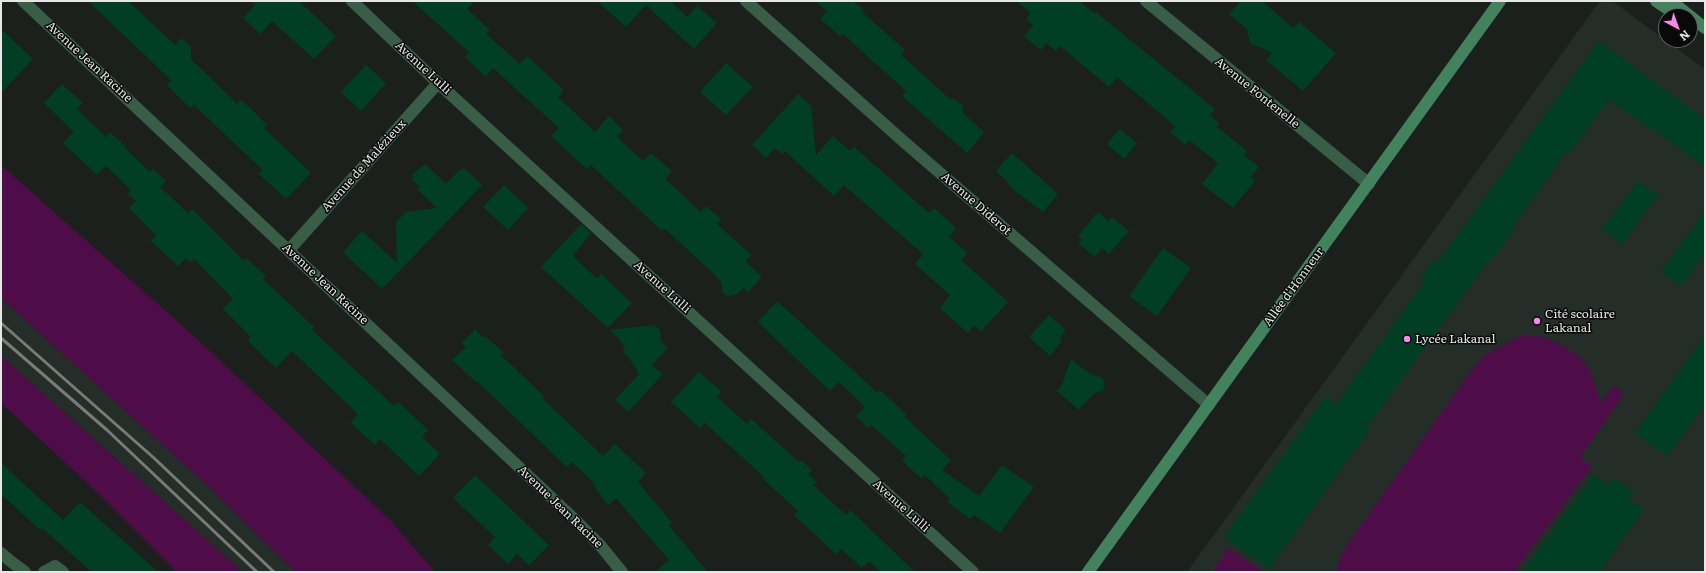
<!DOCTYPE html>
<meta charset="utf-8">
<style>
body{margin:0}
#map{position:relative;width:1706px;height:573px;overflow:hidden;background:#1c201d;font-family:Literata,serif}
canvas{display:block}
.frame{position:absolute;inset:0;border:2px solid #e6e8e7;pointer-events:none}
.north{position:absolute;left:1658px;top:8px;width:40px;height:40px;box-sizing:border-box;background:#080908;border:1px solid #616261;border-radius:50%;rotate:139deg;font-size:11px;font-weight:700;line-height:16px;text-align:center;color:#e6e8e7}
.north::after{content:'';display:block;margin:auto;width:14px;height:18px;background:#f888ea;clip-path:polygon(50% 0,100% 100%,50% 72%,0 100%)}
</style>
<div id="map">
<canvas width="1706" height="573"></canvas>
<div class="frame"></div>
<div class="north">N</div>
</div>
<script>
const ctx = document.querySelector('canvas').getContext('2d');
ctx.lineJoin = 'round';
function paint(path, color) {
  ctx.fillStyle = color;
  ctx.fill(path, 'evenodd');
}
function poly(rows) {
  const path = new Path2D();
  for (const r of rows) {
    path.moveTo(r[0], r[1]);
    for (let i = 2; i < r.length; i += 2) path.lineTo(r[i], r[i + 1]);
  }
  return path;
}
function strokePath(path, color, width, dash) {
  ctx.strokeStyle = color;
  ctx.lineWidth = width;
  ctx.lineCap = dash ? 'butt' : 'round';
  ctx.setLineDash(dash || []);
  ctx.stroke(path);
}
function write(font, color, halo, rows, align = 'center') {
  ctx.font = font + ' Literata,serif';
  ctx.lineWidth = 3;
  ctx.setLineDash([]);
  ctx.textBaseline = 'middle';
  ctx.strokeStyle = halo;
  ctx.fillStyle = color;
  for (const [text, x, y, turn = 0] of rows) {
    ctx.save();
    ctx.translate(x, y);
    ctx.rotate((+turn || 0) * Math.PI / 180);
    ctx.textAlign = isNaN(turn) ? turn : align;
    if (halo) ctx.strokeText(text, 0, 0);
    ctx.fillText(text, 0, 0);
    ctx.restore();
  }
}
paint(poly([
 [1600,1,1612,1,1705,69,1705,572,1187,572],
 [1,298,205,483,296,572,243,572,1,356]
]), '#242d27');
paint(poly([
 [1,165,195,337,391,521,435,572,296,572,205,483,1,298],
 [1523,335,1543,337,1562,345,1579,356,1590,370,1601,403,1614,385,1624,394,1580,458,1592,466,1514,572,1337,572,1340,557,1350,541,1474,367,1484,355],
 [1,356,243,572,177,572,96,491,1,403],
 [1229,548,1263,572,1212,572]
]), '#4e0d48');
paint(poly([
 [88,1,128,1,175,45,182,38,191,47,191,59,237,104,241,100,251,109,267,125,264,128,311,173,286,199,259,174,263,170,194,105,190,108,167,85,171,80],
 [251,1,299,1,336,36,314,59,272,21,260,34,243,18,255,5],
 [412,1,475,1,467,9,490,30,486,34,520,64,527,56,564,90,558,97,595,132,609,116,623,130,617,137,643,161,651,153,672,171,665,179,701,212,706,206,721,219,717,224,751,255,745,261,762,277,748,292,743,288,736,295,727,296,722,291,722,283,712,272,664,228,662,231,591,165,587,169,551,136,559,128,493,68,486,77,465,57,469,52],
 [597,1,670,1,687,17,697,6,717,23,694,49,646,5,626,27],
 [815,1,853,1,864,10,862,12,905,50,901,55,951,100,953,98,963,106,963,113,984,132,967,153,902,96,906,91,843,34,840,36,820,19,827,11],
 [1016,1,1079,1,1095,14,1096,12,1215,109,1210,115,1219,123,1217,127,1247,151,1244,155,1259,167,1251,177,1255,181,1233,208,1202,184,1218,163,1189,140,1185,145,1170,132,1175,126,1117,77,1109,87,1060,46,1056,51,1046,43,1041,50,1024,36,1033,25,1026,19,1031,13],
 [1241,1,1262,1,1293,28,1299,22,1336,53,1303,91,1266,60,1272,53,1250,43,1247,29,1229,14],
 [1,29,33,59,1,93],
 [1599,41,1705,119,1705,167,1655,131,1655,132,1609,100,1569,154,1566,152,1514,225,1516,227,1494,257,1492,256,1367,427,1370,429,1269,569,1224,537,1325,397,1336,404,1425,281,1421,278,1433,261,1437,263],
 [726,63,753,87,726,115,700,92],
 [366,65,386,83,361,111,341,92],
 [62,84,83,103,77,109,106,137,110,132,125,146,124,147,150,172,153,169,166,181,160,187,188,213,192,209,244,261,246,258,266,276,263,279,314,327,312,330,394,406,398,402,428,430,422,437,440,454,419,476,380,439,375,445,353,425,351,422,358,414,292,351,276,368,248,341,251,337,223,309,233,299,194,259,191,262,186,258,178,266,151,241,156,235,129,208,136,201,128,194,131,190,106,166,97,175,63,143,74,132,44,103],
 [798,94,811,106,816,155,833,136,850,151,854,147,929,213,934,208,956,228,949,237,968,253,961,260,1008,302,981,331,974,325,968,333,940,308,950,295,915,264,923,254,844,185,834,196,785,151,783,154,775,148,766,158,752,145],
 [1120,129,1137,143,1124,159,1107,144],
 [1012,153,1058,194,1043,212,1018,193,1007,183,1008,182,996,171],
 [425,164,446,184,460,169,461,171,464,168,482,185,382,289,343,252,362,231,397,263,396,222,406,212,437,208,418,190,420,187,411,179,413,177,412,175],
 [1638,181,1658,195,1622,244,1602,229],
 [504,185,528,208,508,230,483,207],
 [1705,211,1705,253,1681,286,1661,272],
 [1098,212,1108,221,1112,217,1129,231,1109,254,1102,248,1095,257,1078,243,1082,239,1078,236],
 [581,224,591,233,573,256,597,279,601,274,632,303,608,328,541,267],
 [1163,248,1191,268,1157,316,1129,296],
 [777,301,878,393,880,390,907,415,905,417,951,460,942,470,979,496,1002,465,1034,487,1000,533,974,515,970,519,947,502,950,499,925,475,921,478,902,461,906,456,871,425,868,428,856,416,865,407,839,382,830,391,758,322],
 [1049,315,1066,330,1059,338,1062,341,1050,356,1029,337],
 [655,325,660,330,661,342,668,348,652,365,663,374,628,412,615,400,639,374,629,357,623,352,625,349,620,340,610,330],
 [475,329,483,337,485,336,504,353,501,355,544,396,542,398,603,456,615,444,646,473,638,482,672,523,669,526,708,572,655,572,669,560,616,498,608,506,595,487,594,483,572,462,567,467,477,381,476,382,452,360,466,347,462,343],
 [1705,336,1705,405,1667,456,1635,433],
 [1071,359,1091,375,1102,377,1105,384,1103,390,1092,395,1079,410,1057,391,1062,385],
 [699,372,722,392,717,397,747,424,751,419,798,461,802,461,812,470,808,474,817,482,813,485,846,515,850,510,915,572,881,572,869,561,862,568,841,549,836,554,794,515,798,511,763,479,764,477,705,423,700,428,671,402],
 [1,463,63,520,80,502,158,572,92,572,42,528,40,530,1,494],
 [1594,474,1609,485,1614,478,1633,492,1629,499,1644,510,1599,572,1522,572],
 [475,475,549,545,529,565,517,554,508,564,488,545,495,537,453,498]
]), '#003f23');
strokePath(poly([
 [9,560,25,572],
 [44,572,55,566,63,572]
]), '#385e47', 12);
strokePath(poly([
 [23,1,570,515,600,545,622,572],
 [352,1,438,83,973,572],
 [746,1,903,141,1209,405],
 [1146,1,1369,184],
 [289,250,438,83],
 [1,553,9,560]
]), '#385e47', 12);
strokePath(poly([
 [1656,1,1678,16],
 [1671,1,1705,28],
 [1088,572,1500,1]
]), '#42825d', 12);
strokePath(poly([
 [1,323,154,458,274,572],
 [1,338,107,430,257,572]
]), '#787b79', 3);
for (const [x, y, r, color] of [
 [1537,321,4,"#f888ea"],
 [1407,339,4,"#f888ea"]
]) {
  const dot = new Path2D();
  dot.arc(x, y, r, 0, 2 * Math.PI);
  ctx.fillStyle = color;
  ctx.fill(dot);
  strokePath(dot, '#080908', 1.5);
}
write('12px', '#e6e8e7', '#080908', [
 ["Avenue Jean Racine",89,62,43],
 ["Avenue Lulli",423,68,43],
 ["Avenue Fontenelle",1257,93,39],
 ["Avenue de Malézieux",364,166,-48],
 ["Avenue Diderot",976,204,41],
 ["Avenue Jean Racine",325,284,43],
 ["Avenue Lulli",662,287,42],
 ["Allée d'Honneur",1294,287,-54],
 ["Avenue Lulli",901,506,42],
 ["Avenue Jean Racine",560,507,44]
]);
write('12px', '#e6e8e7', '#080908', [
 ["Cité scolaire",1545,314],
 ["Lakanal",1545,328],
 ["Lycée Lakanal",1415,339]
], 'left');
</script>
